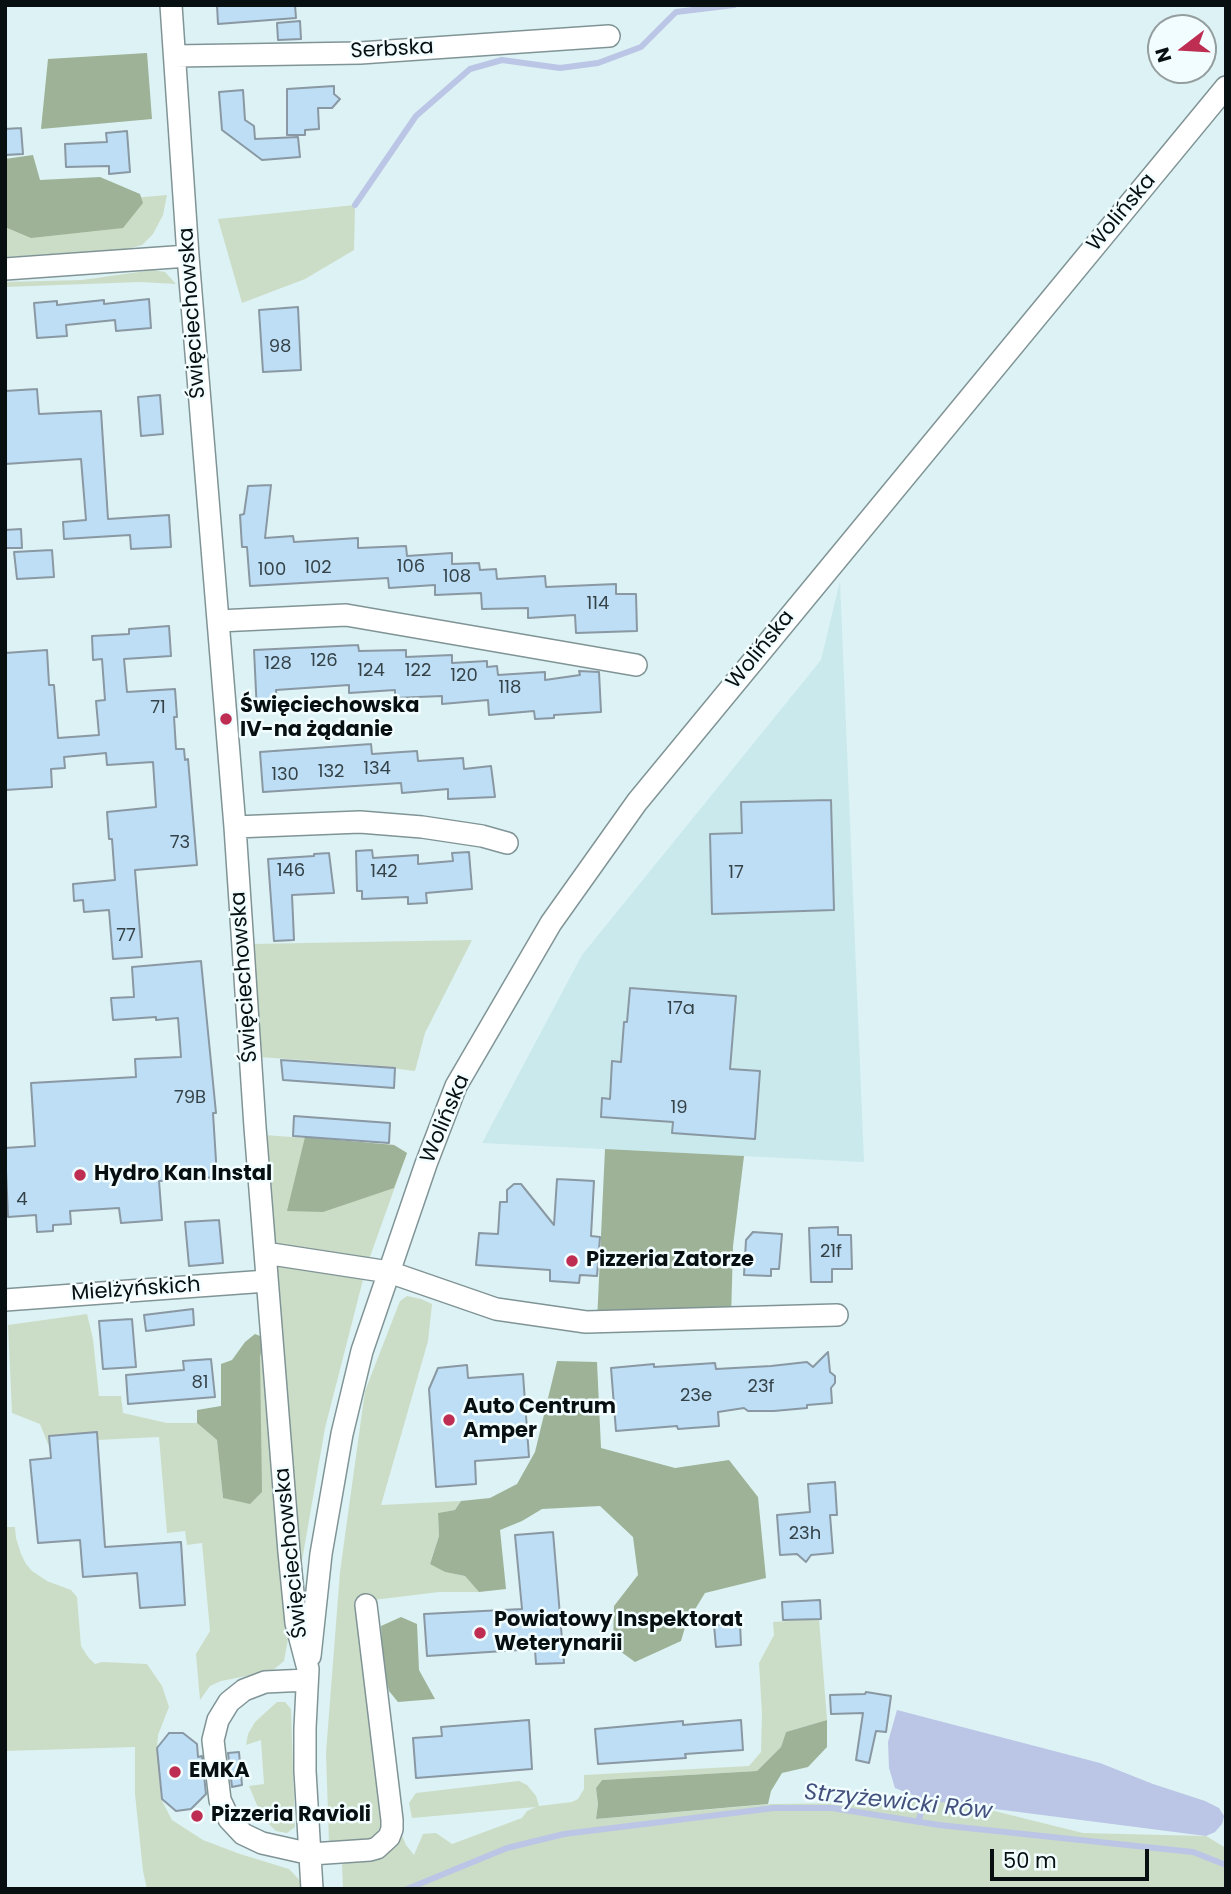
<!DOCTYPE html>
<meta charset="utf-8">
<style>
body{margin:0}
#map{position:relative;width:1231px;height:1894px;overflow:hidden;background:#ddf2f4;font-family:Poppins,sans-serif}
canvas{display:block}
.frame{position:absolute;inset:0;border:7px solid #080f10;pointer-events:none}
.north{position:absolute;left:1147px;top:14px;width:70px;height:70px;box-sizing:border-box;background:#f1fdff;border:2px solid #949e9f;border-radius:50%;rotate:253deg;font-size:19px;font-weight:700;line-height:28px;text-align:center;color:#080f10}
.north::after{content:'';display:block;margin:auto;width:24px;height:32px;background:#be2e52;clip-path:polygon(50% 0,100% 100%,50% 72%,0 100%)}
.scale{position:absolute;left:990px;top:1849px;width:159px;height:32px;box-sizing:border-box;border:4px solid #080f10;border-top:0;padding-left:9px;font-size:21px;line-height:24px;white-space:nowrap;color:#080f10;-webkit-text-stroke:5px #f1fdff;paint-order:stroke}
</style>
<div id="map">
<canvas width="1231" height="1894"></canvas>
<div class="frame"></div>
<div class="north">N</div>
<div class="scale">50 m</div>
</div>
<script>
const ctx = document.querySelector('canvas').getContext('2d');
ctx.lineJoin = 'round';
function paint(path, color) {
  ctx.fillStyle = color;
  ctx.fill(path, 'evenodd');
}
function poly(rows) {
  const path = new Path2D();
  for (const r of rows) {
    path.moveTo(r[0], r[1]);
    for (let i = 2; i < r.length; i += 2) path.lineTo(r[i], r[i + 1]);
  }
  return path;
}
function strokePath(path, color, width, dash) {
  ctx.strokeStyle = color;
  ctx.lineWidth = width;
  ctx.lineCap = dash ? 'butt' : 'round';
  ctx.setLineDash(dash || []);
  ctx.stroke(path);
}
function write(font, color, halo, rows, align = 'center') {
  ctx.font = font + ' Poppins,sans-serif';
  ctx.lineWidth = 5;
  ctx.setLineDash([]);
  ctx.textBaseline = 'middle';
  ctx.strokeStyle = halo;
  ctx.fillStyle = color;
  for (const [text, x, y, turn = 0] of rows) {
    ctx.save();
    ctx.translate(x, y);
    ctx.rotate((+turn || 0) * Math.PI / 180);
    ctx.textAlign = isNaN(turn) ? turn : align;
    if (halo) ctx.strokeText(text, 0, 0);
    ctx.fillText(text, 0, 0);
    ctx.restore();
  }
}
paint(poly([
 [840,581,864,1162,482,1143,582,955,821,660]
]), '#cae9ec');
paint(poly([
 [167,195,163,215,153,234,142,245,127,249,5,257,5,209],
 [355,205,354,250,305,279,242,303,218,219],
 [153,270,165,272,176,284,140,282,5,287,5,282,82,280],
 [472,940,425,1033,415,1071,358,1064,259,1057,251,944],
 [265,1135,394,1145,407,1153,366,1268,325,1428,298,1584],
 [407,1296,421,1299,432,1304,428,1341,381,1505,461,1501,455,1510,438,1513,439,1536,430,1563,445,1572,465,1576,479,1592,439,1592,365,1601,382,1823,376,1836,366,1842,329,1844,326,1753,340,1572,365,1391,400,1301],
 [87,1314,93,1339,99,1396,121,1396,123,1413,167,1423,197,1423,217,1440,223,1498,265,1338,288,1639,284,1661,272,1671,221,1681,210,1686,200,1700,196,1654,210,1631,202,1543,187,1545,185,1531,167,1533,159,1437,97,1440,50,1449,40,1424,12,1413,8,1325],
 [5,1527,15,1527,16,1538,21,1554,26,1564,32,1571,47,1581,71,1590,77,1597,81,1646,88,1657,95,1664,102,1662,147,1664,162,1686,169,1707,158,1735,157,1748,161,1799,172,1820,203,1840,240,1854,289,1869,308,1889,147,1889,143,1871,135,1794,135,1747,5,1751],
 [819,1619,827,1720,786,1732,781,1747,757,1771,602,1780,596,1788,598,1804,596,1819,772,1804,871,1803,925,1800,966,1804,1083,1833,1206,1836,1226,1848,1226,1889,343,1889,342,1864,400,1831,406,1845,414,1855,423,1834,436,1833,452,1844,522,1818,527,1811,536,1807,412,1818,409,1803,416,1793,519,1781,527,1785,536,1796,539,1806,572,1802,578,1799,584,1789,584,1775,749,1766,761,1752,762,1714,759,1663,774,1635,773,1622],
 [277,1702,285,1702,291,1709,295,1827,287,1833,276,1831,262,1817,249,1786,264,1784,261,1740,246,1745,248,1734,255,1722]
]), '#ccddc7');
paint(poly([
 [147,53,152,119,41,129,48,59],
 [33,155,40,180,100,177,140,194,143,203,123,228,31,238,5,227,5,159],
 [305,1137,394,1145,407,1153,394,1188,323,1212,287,1211],
 [605,1149,744,1156,733,1246,731,1318,597,1322],
 [255,1334,265,1338,260,1357,262,1492,250,1504,223,1498,217,1440,197,1423,197,1410,221,1406,221,1364,232,1360,245,1342],
 [557,1361,597,1362,601,1448,675,1468,729,1460,758,1497,766,1578,705,1593,686,1624,681,1641,635,1662,613,1646,614,1606,638,1575,633,1537,600,1506,542,1509,522,1521,500,1530,506,1589,479,1592,465,1576,445,1572,430,1564,439,1536,438,1513,455,1510,461,1501,490,1498,517,1484,535,1452],
 [401,1617,417,1624,419,1670,435,1699,398,1702,389,1691,383,1667,381,1626],
 [827,1720,827,1747,808,1767,782,1773,771,1791,768,1804,596,1819,598,1804,596,1788,602,1780,757,1771,781,1747,786,1732]
]), '#9db296');
paint(poly([
 [897,1710,1100,1763,1153,1784,1205,1801,1219,1808,1224,1816,1222,1824,1215,1832,1206,1836,925,1800,895,1788,889,1768,888,1742]
]), '#bbc5e5');
strokePath(poly([
 [355,205,416,116,470,69,502,60,560,68,598,63,641,47,676,12,734,5],
 [918,1822,925,1800],
 [407,1889,507,1848,564,1834,774,1808,832,1808,939,1825,1193,1852,1226,1865]
]), '#bbc5e5', 6);
const building = poly([
 [217,5,295,5,296,18,218,24,217,5],
 [300,21,301,39,278,40,277,23,300,21],
 [334,86,334,94,340,99,332,108,318,108,319,129,305,130,305,135,287,135,287,89,334,86],
 [243,90,245,120,254,126,255,139,298,137,300,157,262,160,222,130,219,92,243,90],
 [21,128,23,154,5,155,5,129,21,128],
 [127,131,130,172,109,174,109,166,66,167,65,144,107,142,106,133,127,131],
 [149,299,151,328,116,331,115,320,66,325,67,336,37,338,34,303,57,301,57,305,104,300,104,304,149,299],
 [298,307,301,370,263,372,259,310,298,307],
 [37,389,39,414,101,411,108,519,169,515,171,547,131,549,130,535,64,539,63,522,86,520,81,459,5,464,5,391,37,389],
 [160,395,163,434,141,436,138,397,160,395],
 [271,485,265,538,293,536,294,542,358,538,358,548,406,546,407,556,452,553,452,564,479,563,480,570,496,569,497,579,545,576,546,587,616,584,616,594,636,594,637,631,576,633,575,615,528,618,528,608,482,609,481,593,435,595,435,585,389,588,388,578,250,586,247,547,242,547,240,515,244,514,248,486,271,485],
 [21,529,22,548,5,548,5,530,21,529],
 [52,550,54,577,17,579,14,552,52,550],
 [169,626,171,656,124,659,127,692,175,689,177,717,174,717,176,749,184,749,185,760,188,759,197,865,135,870,142,957,113,959,109,910,84,912,83,900,74,901,73,884,115,880,112,839,109,839,107,812,156,807,153,762,107,765,106,753,64,757,65,768,51,769,52,787,5,790,5,653,47,650,49,685,54,685,58,738,99,735,96,701,105,700,102,659,93,660,92,636,129,634,129,629,169,626],
 [358,645,359,651,406,650,406,657,452,655,452,663,487,661,487,667,497,666,498,675,545,672,545,680,580,675,579,671,599,672,601,712,554,715,554,718,535,719,534,711,489,715,488,700,442,704,442,696,395,698,395,690,349,693,349,685,276,690,277,711,257,712,254,650,358,645],
 [371,744,372,754,417,751,418,761,463,758,464,769,491,766,495,797,448,799,448,789,402,793,401,783,263,792,260,752,371,744],
 [831,800,834,910,712,914,710,834,742,833,741,802,831,800],
 [372,850,373,858,418,855,418,864,453,861,452,853,469,852,472,889,426,893,427,903,408,904,408,897,362,899,362,891,357,891,356,851,372,850],
 [329,853,334,893,292,895,294,940,274,941,268,859,314,856,314,854,329,853],
 [201,961,216,1113,213,1113,217,1177,159,1181,162,1220,121,1223,119,1208,70,1211,71,1224,53,1225,53,1231,37,1232,36,1215,8,1217,5,1148,35,1146,31,1083,136,1077,135,1059,181,1057,178,1018,156,1020,156,1017,113,1020,111,998,134,997,132,967,201,961],
 [630,988,736,996,730,1069,760,1071,755,1139,672,1133,673,1122,601,1117,602,1098,610,1099,612,1061,621,1062,624,1022,627,1022,630,988],
 [281,1060,395,1068,394,1088,283,1080,281,1060],
 [294,1116,390,1123,389,1143,293,1136,294,1116],
 [557,1179,594,1181,591,1236,600,1237,597,1276,580,1275,579,1283,550,1281,550,1270,476,1265,479,1233,498,1234,500,1202,507,1202,507,1190,514,1184,521,1184,554,1225,557,1179],
 [219,1220,223,1263,189,1266,185,1222,219,1220],
 [838,1227,838,1235,851,1235,852,1269,832,1269,832,1282,811,1282,809,1228,838,1227],
 [753,1232,782,1234,779,1269,771,1269,771,1276,744,1275,746,1240,753,1232],
 [193,1309,194,1325,146,1331,144,1315,193,1309],
 [132,1319,136,1367,103,1369,99,1321,132,1319],
 [828,1352,830,1372,835,1376,835,1383,831,1388,832,1403,807,1405,807,1408,774,1411,748,1411,744,1408,718,1412,719,1426,678,1429,677,1426,616,1431,611,1368,654,1364,654,1367,715,1363,716,1369,771,1366,807,1362,813,1367,828,1352],
 [211,1359,215,1397,128,1404,126,1375,184,1370,183,1361,211,1359],
 [467,1365,468,1378,523,1374,529,1457,475,1461,476,1484,436,1487,429,1389,438,1368,467,1365],
 [97,1432,105,1547,181,1542,185,1605,140,1608,137,1573,83,1577,80,1540,38,1543,30,1460,51,1458,49,1436,97,1432],
 [835,1482,837,1515,830,1515,833,1553,811,1555,806,1562,797,1554,780,1555,777,1515,810,1512,808,1484,835,1482],
 [553,1532,564,1663,536,1664,535,1649,427,1656,424,1614,522,1609,515,1535,553,1532],
 [820,1600,821,1619,783,1620,782,1602,820,1600],
 [740,1623,741,1645,716,1647,714,1625,740,1623],
 [866,1692,891,1696,886,1732,876,1731,869,1763,856,1760,863,1713,831,1714,830,1695,865,1694,866,1692],
 [529,1720,532,1769,416,1778,413,1738,442,1736,441,1727,529,1720],
 [741,1720,743,1750,685,1754,686,1758,598,1764,595,1729,683,1721,683,1725,741,1720],
 [169,1733,183,1733,197,1744,198,1757,202,1756,206,1794,191,1809,176,1811,162,1799,157,1748,169,1733],
 [239,1752,242,1785,232,1787,228,1753,239,1752]
]);
paint(building, '#bddef4');
strokePath(building, '#8998a3', 2);
const minor = poly([
 [171,5,188,256,235,827,255,1127,289,1552,296,1623,308,1669,305,1728,305,1771,312,1889],
 [175,56,360,53,609,36],
 [5,269,188,256],
 [218,621,346,615,636,665],
 [235,827,360,822,422,827,482,836,507,843],
 [265,1253,389,1272,496,1309,586,1322,837,1315],
 [5,1300,267,1281],
 [310,1656,321,1554,342,1434,362,1351,426,1164,456,1086,551,923,637,802,1226,87],
 [307,1680,265,1682,244,1690,229,1702,218,1720,213,1740,220,1800,229,1819,243,1834,262,1843,311,1854,370,1850,377,1848,389,1837,392,1829,392,1820,366,1605]
]);
strokePath(minor, '#809496', 24);
strokePath(minor, '#fff', 21);
for (const [x, y, r, color] of [
 [226,719,7,"#be2e52"],
 [80,1175,7,"#be2e52"],
 [572,1261,7,"#be2e52"],
 [449,1420,7,"#be2e52"],
 [480,1633,7,"#be2e52"],
 [175,1772,7,"#be2e52"],
 [197,1816,7,"#be2e52"]
]) {
  const dot = new Path2D();
  dot.arc(x, y, r, 0, 2 * Math.PI);
  ctx.fillStyle = color;
  ctx.fill(dot);
  strokePath(dot, '#f1fdff', 2.5);
}
write('18px', '#354349', null, [
 ["98",280,347],
 ["106",411,567],
 ["102",318,568],
 ["100",272,570],
 ["108",457,577],
 ["114",598,604],
 ["126",324,661],
 ["128",278,664],
 ["124",371,671],
 ["122",418,671],
 ["120",464,676],
 ["118",510,688],
 ["71",158,708],
 ["134",377,769],
 ["132",331,772],
 ["130",285,775],
 ["73",180,843],
 ["146",291,871],
 ["142",384,872],
 ["17",736,873],
 ["77",126,936],
 ["17a",681,1009],
 ["79B",190,1098],
 ["19",679,1108],
 ["4",22,1200],
 ["21f",831,1252],
 ["81",200,1383],
 ["23f",761,1387],
 ["23e",696,1396],
 ["23h",805,1534]
]);
write('21px', '#080f10', '#f1fdff', [
 ["Serbska",392,50,-3],
 ["Wolińska",1122,213,-50],
 ["Święciechowska",193,313,-94],
 ["Wolińska",761,650,-51],
 ["Święciechowska",245,977,-94],
 ["Wolińska",446,1119,-67],
 ["Mielżyńskich",136,1290,-4],
 ["Święciechowska",292,1553,-96]
]);
write('bold 21px', '#080f10', '#f1fdff', [
 ["Święciechowska",240,707],
 ["IV-na żądanie",240,731],
 ["Hydro Kan Instal",94,1175],
 ["Pizzeria Zatorze",586,1261],
 ["Auto Centrum",463,1408],
 ["Amper",463,1432],
 ["Powiatowy Inspektorat",494,1621],
 ["Weterynarii",494,1645],
 ["EMKA",189,1772],
 ["Pizzeria Ravioli",211,1816]
], 'left');
write('italic 23px', '#43507d', '#f1fdff', [
 ["Strzyżewicki Rów",898,1803,6]
]);
</script>
